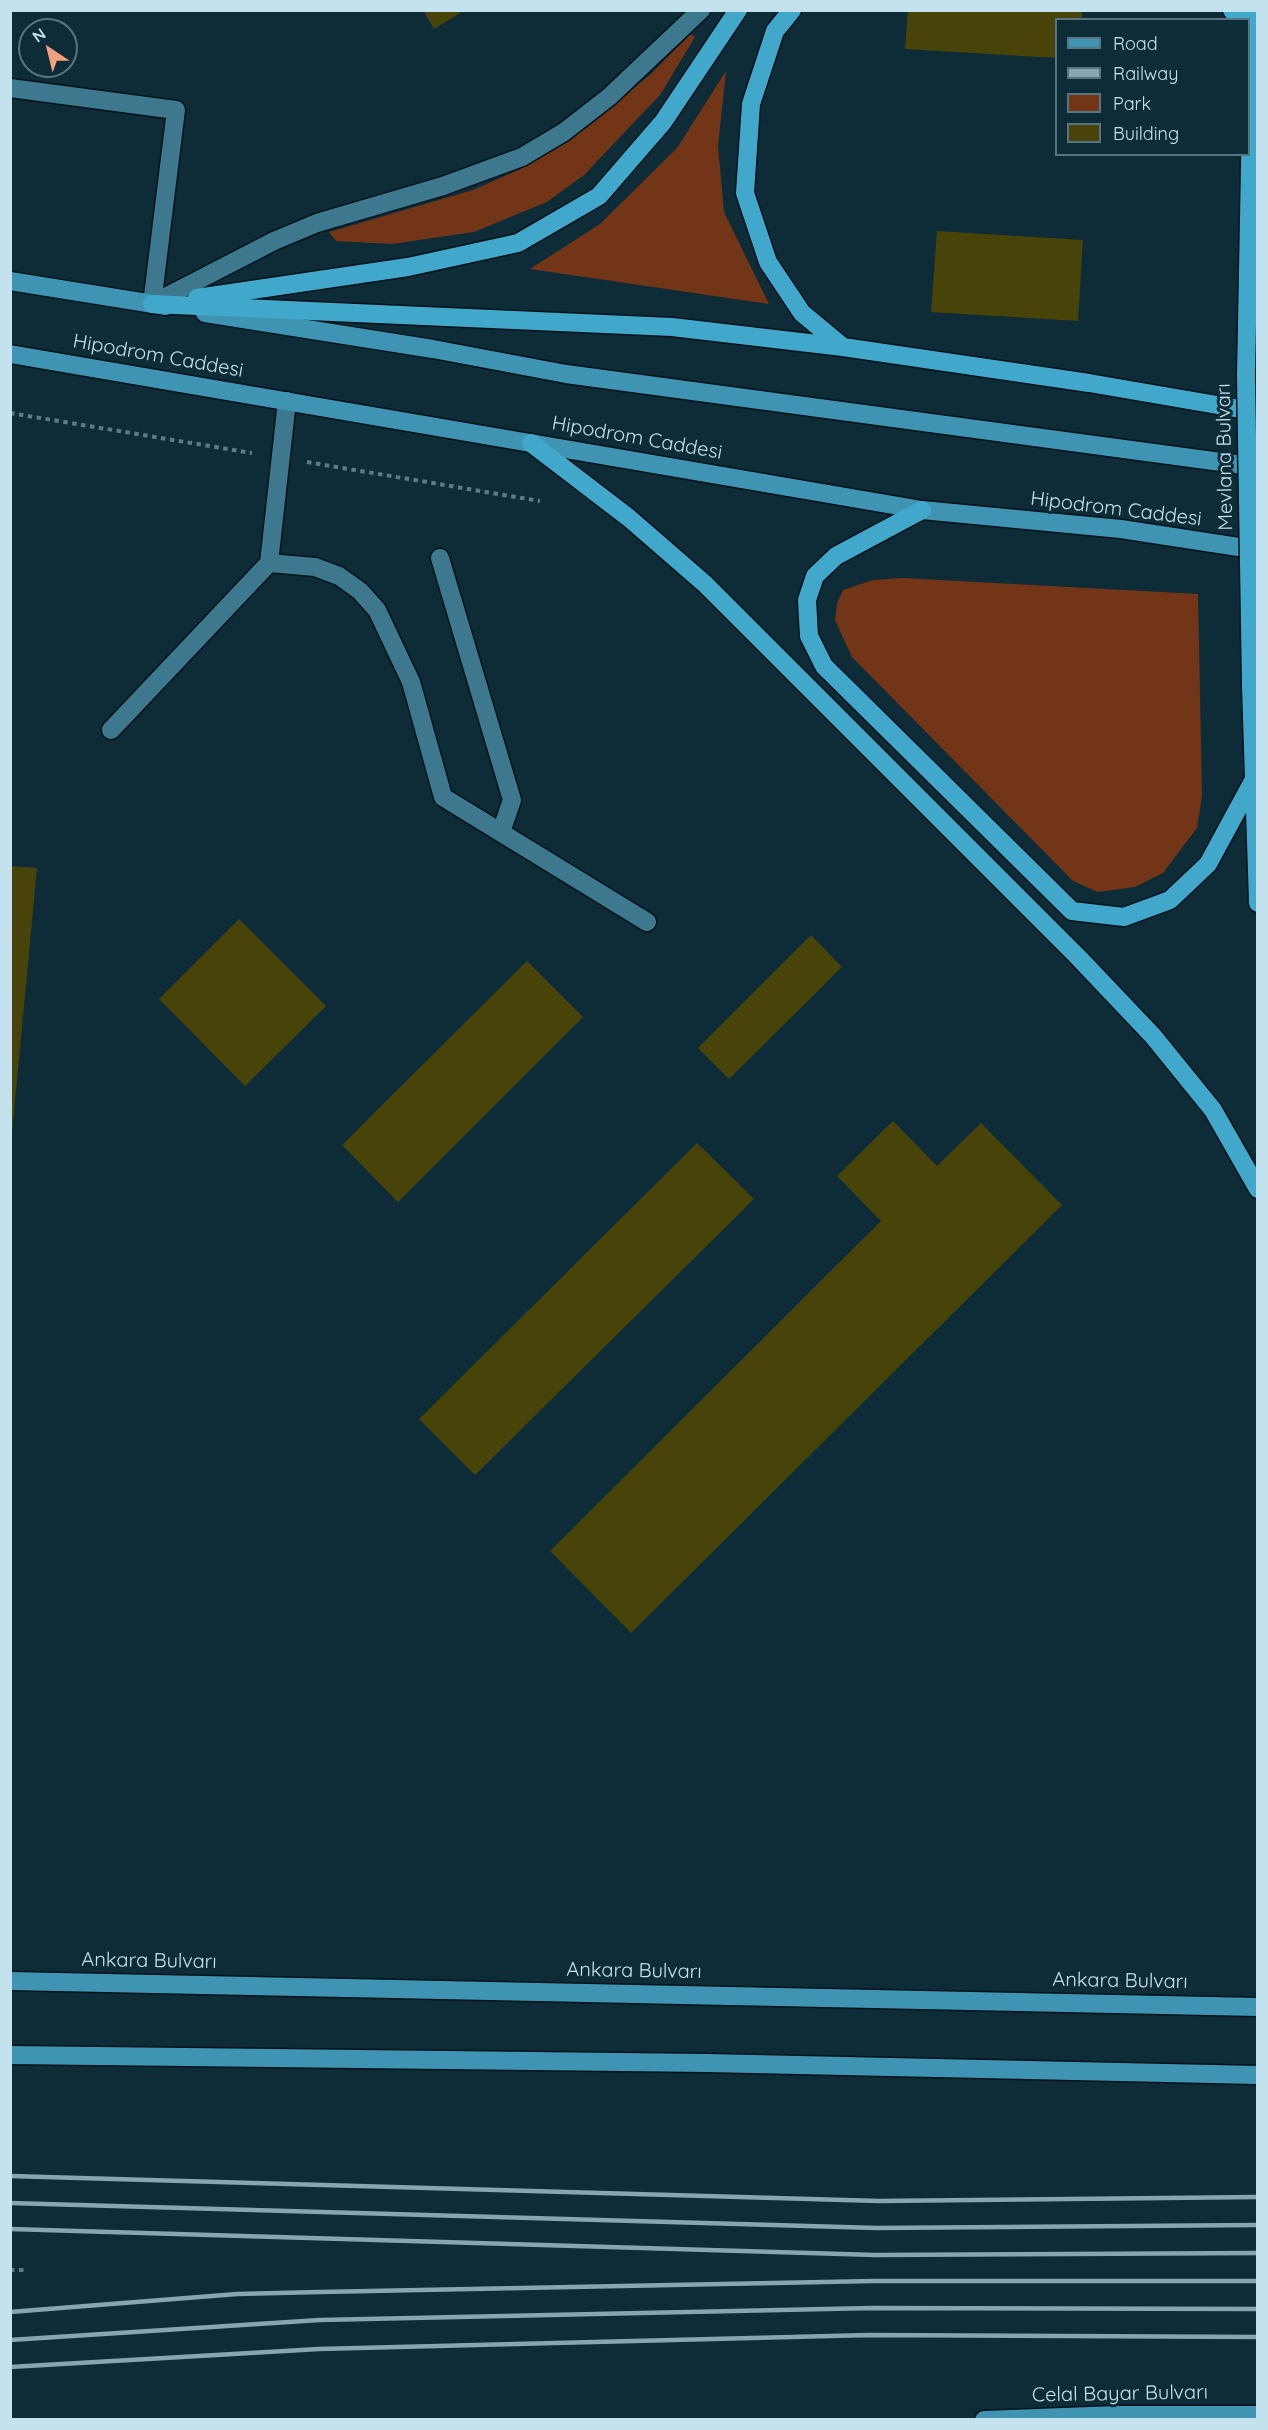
<!DOCTYPE html>
<meta charset="utf-8">
<style>
body{margin:0}
#map{position:relative;width:1268px;height:2430px;overflow:hidden;background:#0d2c38;font-family:Quicksand,sans-serif}
canvas{display:block}
.frame{position:absolute;inset:0;border:12px solid #c4e1ee;pointer-events:none}
.legend{position:absolute;left:1055px;top:18px;width:195px;height:138px;box-sizing:border-box;background:#0d2c38;border:2px solid #567481;margin:0;padding:8px 10px;list-style:none;font-size:18px;color:#c4e1ee}
.legend li{display:flex;align-items:center;gap:12px;height:30px}
.legend b{width:30px;border:2px solid #567481}
.north{position:absolute;left:18px;top:18px;width:60px;height:60px;box-sizing:border-box;background:#0d2c38;border:2px solid #567481;border-radius:50%;rotate:325deg;font-size:16px;font-weight:700;line-height:24px;text-align:center;color:#c4e1ee}
.north::after{content:'';display:block;margin:auto;width:21px;height:27px;background:#f1a17d;clip-path:polygon(50% 0,100% 100%,50% 72%,0 100%)}
</style>
<div id="map">
<canvas width="1268" height="2430"></canvas>
<div class="frame"></div>
<ul class="legend">
<li><b style="height:8px;background:#4094b3"></b>Road</li>
<li><b style="height:8px;background:#87a4b1"></b>Railway</li>
<li><b style="height:16px;background:#723517"></b>Park</li>
<li><b style="height:16px;background:#474309"></b>Building</li>
</ul>
<div class="north">N</div>
</div>
<script>
const ctx = document.querySelector('canvas').getContext('2d');
ctx.lineJoin = 'round';
function paint(path, color) {
  ctx.fillStyle = color;
  ctx.fill(path, 'evenodd');
}
function poly(rows) {
  const path = new Path2D();
  for (const r of rows) {
    path.moveTo(r[0], r[1]);
    for (let i = 2; i < r.length; i += 2) path.lineTo(r[i], r[i + 1]);
  }
  return path;
}
function strokePath(path, color, width, dash) {
  ctx.strokeStyle = color;
  ctx.lineWidth = width;
  ctx.lineCap = dash ? 'butt' : 'round';
  ctx.setLineDash(dash || []);
  ctx.stroke(path);
}
function write(font, color, halo, rows, align = 'center') {
  ctx.font = font + ' Quicksand,sans-serif';
  ctx.lineWidth = 6;
  ctx.setLineDash([]);
  ctx.textBaseline = 'middle';
  ctx.strokeStyle = halo;
  ctx.fillStyle = color;
  for (const [text, x, y, turn = 0] of rows) {
    ctx.save();
    ctx.translate(x, y);
    ctx.rotate((+turn || 0) * Math.PI / 180);
    ctx.textAlign = isNaN(turn) ? turn : align;
    if (halo) ctx.strokeText(text, 0, 0);
    ctx.fillText(text, 0, 0);
    ctx.restore();
  }
}
paint(poly([
 [690,34,695,37,660,95,584,175,547,202,474,232,392,244,336,241,329,232,473,190,523,168,593,121,651,74],
 [726,71,718,146,724,212,769,304,530,269,600,224,677,148],
 [903,578,1198,594,1202,796,1197,828,1163,873,1135,887,1098,892,1073,881,852,657,835,620,837,603,843,590,873,580]
]), '#723517');
paint(poly([
 [423,10,465,10,434,29],
 [908,10,1082,10,1082,20,1056,20,1056,58,905,49],
 [937,231,1083,240,1078,321,931,312],
 [10,866,37,868,12,1133,10,1133],
 [239,919,326,1006,245,1086,159,999],
 [811,935,842,967,729,1079,698,1048],
 [527,961,583,1017,398,1202,342,1145],
 [893,1121,937,1166,981,1123,1062,1205,631,1633,550,1551,881,1221,837,1176],
 [697,1143,754,1199,475,1475,419,1419]
]), '#474309');
const minor = poly([
 [10,88,176,110,152,304],
 [152,304,274,241,317,223,443,186,522,157,564,132,609,97,701,10],
 [440,558,512,800,501,832],
 [269,563,287,401],
 [111,730,269,563,315,567,339,576,360,591,377,610,411,682,443,797,647,922]
]);
const major = poly([
 [10,281,166,306],
 [205,313,433,349,566,374,1258,467],
 [10,354,922,510,1121,529,1258,550],
 [10,1981,1258,2007],
 [10,2055,707,2063,1258,2075],
 [984,2420,1117,2415,1258,2415]
]);
const highway = poly([
 [792,10,775,31,751,104,745,193,768,262,802,313,843,347],
 [1232,10,1239,20],
 [197,298,408,267,518,243,599,196,663,122,738,10],
 [152,304,672,327,843,347,1089,383,1258,412],
 [1246,375,1253,10],
 [531,443,629,518,705,584,1078,957,1153,1036,1213,1110,1258,1189],
 [922,510,836,556,815,576,807,600,809,636,824,666,1072,911,1124,917,1170,900,1208,864,1253,781],
 [1251,686,1258,903]
]);
strokePath(minor, '#03131a', 21);
strokePath(major, '#03131a', 21);
strokePath(highway, '#03131a', 21);
strokePath(poly([
 [10,413,252,453],
 [307,462,540,501],
 [10,2270,24,2270]
]), '#5d7b87', 4, [4.5, 4.5]);
strokePath(minor, '#3e788e', 18);
strokePath(major, '#4094b3', 18);
strokePath(highway, '#41a7cb', 18);
strokePath(poly([
 [10,2176,879,2201,1258,2197],
 [10,2203,877,2228,1258,2225],
 [10,2229,875,2255,1258,2253],
 [10,2312,237,2294,320,2292,874,2281,1258,2281],
 [10,2340,320,2320,872,2308,1258,2309],
 [10,2367,319,2349,870,2335,1258,2337]
]), '#87a4b1', 4.5);
const highwayBridge = poly([
 [1246,375,1251,686]
]);
strokePath(highwayBridge, '#03131a', 21, []);
strokePath(highwayBridge, '#41a7cb', 18);
write('20px', '#c4e1ee', '#0d2c38', [
 ["Hipodrom Caddesi",158,356,10],
 ["Hipodrom Caddesi",637,438,10],
 ["Mevlana Bulvarı",1225,457,-91],
 ["Hipodrom Caddesi",1116,509,7],
 ["Ankara Bulvarı",149,1961,1],
 ["Ankara Bulvarı",634,1971,1],
 ["Ankara Bulvarı",1120,1981,1],
 ["Celal Bayar Bulvarı",1120,2394,-1]
]);
</script>
